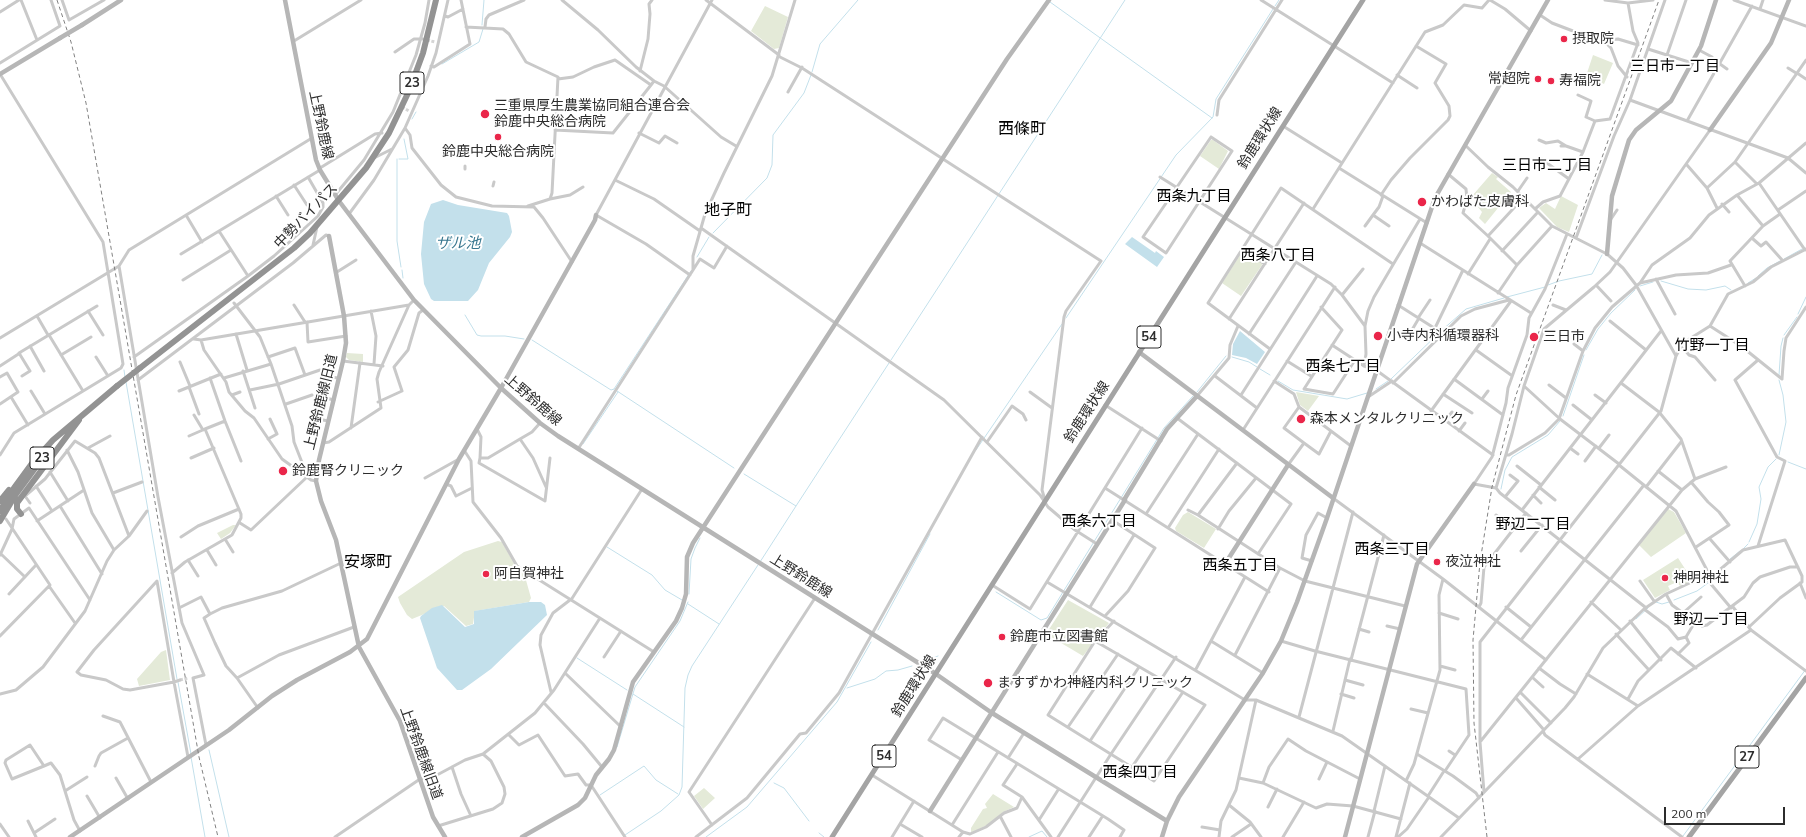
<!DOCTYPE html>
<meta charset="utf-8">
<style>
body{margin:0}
#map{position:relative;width:1806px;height:837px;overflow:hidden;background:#fff;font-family:Mulish,sans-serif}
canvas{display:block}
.scale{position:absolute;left:1664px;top:807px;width:121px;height:18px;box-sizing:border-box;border:2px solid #2c2c2c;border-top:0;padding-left:5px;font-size:12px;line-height:14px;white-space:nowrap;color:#2c2c2c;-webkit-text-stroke:3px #fff;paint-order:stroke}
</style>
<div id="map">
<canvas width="1806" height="837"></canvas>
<div class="scale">200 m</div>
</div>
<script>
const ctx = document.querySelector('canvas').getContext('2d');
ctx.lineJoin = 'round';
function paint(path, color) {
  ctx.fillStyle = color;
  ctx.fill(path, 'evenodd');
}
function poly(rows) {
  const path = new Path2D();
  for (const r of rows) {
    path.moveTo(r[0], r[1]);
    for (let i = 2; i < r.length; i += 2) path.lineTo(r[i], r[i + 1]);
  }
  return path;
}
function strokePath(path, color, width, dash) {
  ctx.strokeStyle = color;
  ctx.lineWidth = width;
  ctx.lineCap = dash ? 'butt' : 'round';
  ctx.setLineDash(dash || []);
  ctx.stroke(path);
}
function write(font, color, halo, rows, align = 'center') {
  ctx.font = font + ' Mulish,"Noto Sans JP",sans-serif';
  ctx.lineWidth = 4;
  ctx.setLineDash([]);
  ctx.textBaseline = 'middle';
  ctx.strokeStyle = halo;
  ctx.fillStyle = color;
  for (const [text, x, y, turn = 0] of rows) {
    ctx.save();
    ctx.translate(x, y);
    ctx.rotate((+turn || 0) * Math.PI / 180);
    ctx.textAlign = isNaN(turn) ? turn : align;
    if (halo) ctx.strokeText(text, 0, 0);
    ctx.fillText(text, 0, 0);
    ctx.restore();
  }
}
paint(poly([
 [765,6,788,17,779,48,774,49,751,31],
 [1593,55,1613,63,1604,84,1586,76],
 [1211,140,1213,140,1228,151,1219,169,1200,156],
 [1492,173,1498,177,1496,179,1511,192,1485,224,1479,218,1482,212,1477,206,1478,203,1472,196],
 [1561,196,1578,205,1569,232,1557,227,1539,208,1546,203,1555,209],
 [1242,252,1262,263,1262,265,1241,296,1222,283],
 [347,353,363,354,363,362,349,360,346,357],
 [1296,392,1319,396,1308,411,1300,405],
 [1668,509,1674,512,1686,533,1651,557,1639,545],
 [1188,512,1216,529,1204,548,1176,531,1175,528,1183,515],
 [233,525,236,525,230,533,221,539,217,533],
 [498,541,502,542,516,567,524,573,531,598,529,602,475,611,473,624,466,626,444,606,412,619,407,615,400,603,398,597,464,552],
 [1678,558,1693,581,1680,586,1677,582,1668,586,1670,590,1655,598,1643,580],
 [1068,600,1109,623,1083,656,1046,634],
 [166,650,170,680,139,686,137,679,161,652],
 [704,788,715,798,703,809,694,796],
 [993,794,1014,807,1003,812,991,823,971,833,971,828,983,809,987,808,985,804]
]), '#e4ead8');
paint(poly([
 [443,200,458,205,507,213,509,216,512,232,510,237,489,263,478,290,468,301,434,301,431,299,424,284,421,254,424,222,431,204],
 [1132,237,1155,253,1156,251,1164,257,1157,267,1125,244],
 [1240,331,1265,352,1257,364,1246,358,1232,355,1233,344],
 [529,602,541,602,545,605,547,615,491,669,462,690,457,690,437,668,420,618,421,616,432,608,442,605,465,627,474,624,474,611]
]), '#c3e0eb');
strokePath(poly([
 [1050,2,1212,118],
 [1275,6,1279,0],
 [482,25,484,0],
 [442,64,479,42,483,29],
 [812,72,820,44,858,0],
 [412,119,416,112],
 [397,159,397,241,401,267],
 [399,159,408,159,404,139],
 [713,233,767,178,772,165,773,135,804,93,811,75],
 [697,257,709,237],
 [1784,259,1802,249],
 [402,270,403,278],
 [1758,276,1767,268,1780,261],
 [1661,281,1688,289,1706,290,1725,286,1731,290],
 [1748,283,1756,278],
 [1548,285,1559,281,1592,274,1602,255],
 [1640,286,1653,282],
 [1507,297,1545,287],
 [1798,314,1806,297],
 [465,315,477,335,481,336,505,336,524,339],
 [1066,318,1176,155,1213,117,1216,99,1273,9],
 [1441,331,1466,309,1504,298],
 [1784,335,1797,317],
 [532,340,611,390,614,389],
 [1586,350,1598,329,1611,313,1635,290],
 [1232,357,1249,362,1257,367],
 [891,360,1125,0],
 [1260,369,1270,375],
 [124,370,125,377],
 [1779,375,1781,346,1783,338],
 [1391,379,1439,333],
 [1779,380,1783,395,1786,422,1779,455],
 [1278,381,1293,390,1347,399,1367,393],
 [126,382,177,679],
 [614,389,691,271],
 [1376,389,1388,381],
 [617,391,734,468],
 [1197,392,1226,356],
 [1563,416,1584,355],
 [583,444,618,392],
 [976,450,1062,324],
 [1788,462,1806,469],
 [744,474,796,506,760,562],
 [1501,489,1505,470,1512,457,1548,435,1560,421],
 [796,506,889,363],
 [1749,542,1757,524,1761,499,1759,487,1768,467,1776,459],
 [607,547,652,575,665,590,682,600],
 [1743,549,1748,544],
 [1730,559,1740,551],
 [1710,581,1715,575],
 [996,592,1041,620,1047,618,1164,428,1193,396],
 [689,594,691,559,695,548,700,538],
 [1674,600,1697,591,1708,583],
 [1656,602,1662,604,1669,602],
 [688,604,719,624],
 [1636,619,1648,608],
 [878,630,930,534],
 [577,658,627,690],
 [933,658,938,656],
 [925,661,927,660],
 [178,682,191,754],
 [847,688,875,679,886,671,898,670,912,666],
 [633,694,684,727],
 [617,747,635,687,680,621,688,602],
 [209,750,229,837],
 [191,757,205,837],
 [774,783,784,788,809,821],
 [600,795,644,766,656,780,678,794],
 [819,833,824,837],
 [625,835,661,811,679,795,682,787,685,688,688,675,692,666,758,565],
 [1683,836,1806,669],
 [706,837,747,807,837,702,871,642],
 [1029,837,1042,831,1047,837]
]), '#c3e0eb', 1);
strokePath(poly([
 [427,40,435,42],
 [402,107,409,111],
 [180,680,188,678]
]), '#d5d5d5', 3, [3, 1.5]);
strokePath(poly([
 [21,0,37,40],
 [62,0,69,20,104,0],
 [448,0,436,53,428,76,405,128,410,135,412,148,441,185,456,197,492,206,534,207,543,218,572,262],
 [562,0,598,30,636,67,654,81],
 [706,0,779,55],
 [1261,0,1393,83],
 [1490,0,1505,9,1531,31],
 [1605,0,1628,3,1653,0],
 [1665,0,1630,100,1788,158,1806,173],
 [1734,0,1806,26],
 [1760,9,1763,0],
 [0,12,19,0],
 [1540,15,1552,23,1607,44,1611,48,1618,66,1627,77],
 [445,16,448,17,463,9],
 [466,27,503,29,509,34,526,62,558,77,552,193,550,199,528,206],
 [485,27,486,19,489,15,524,0],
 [294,41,361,0],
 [1602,41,1618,39,1638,45],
 [1648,49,1692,63],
 [1699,50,1712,57],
 [395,52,414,39,423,39],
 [1667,55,1686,0],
 [778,56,802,68,1101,261,1066,311,1064,317,1042,490,1045,500],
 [0,63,60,26,51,0],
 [1720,64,1727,69],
 [431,66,434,67,470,44,461,0],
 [1788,68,1796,73],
 [640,71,648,39,650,14,649,4,652,0],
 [1797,73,1806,79],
 [1397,75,1417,88],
 [558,79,573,77,594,67,615,60,651,85,654,81,664,86,721,137,736,146],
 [788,92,802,67],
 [1578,95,1591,101,1586,117,1595,121],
 [1217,115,1219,100,1282,0],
 [1687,121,1752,6],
 [1283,126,1342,163],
 [555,130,613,133,651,85],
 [639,133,659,143,665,136,677,143],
 [1211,137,1232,151,1166,253,1143,237,1211,137],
 [1539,140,1546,143,1558,141,1566,146],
 [1465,145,1488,167,1513,187,1552,226,1607,254,1623,268,1636,285,1676,356],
 [1561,146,1566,146,1583,152],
 [374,158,392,149],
 [1540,158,1569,179],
 [1735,162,1757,184],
 [1687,165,1707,188,1717,208],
 [320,168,375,134,382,133],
 [1339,168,1427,223],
 [465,169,465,166],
 [1448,174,1466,189,1467,199,1463,213,1488,236],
 [1160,177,1331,284,1342,295,1365,326],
 [615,180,654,199,700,231],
 [1759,183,1805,250],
 [294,185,307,205],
 [493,186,494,182],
 [1707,188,1735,162,1806,60],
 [1518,191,1527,178],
 [335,195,364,160,393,112,416,55,425,23,429,0],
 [1381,195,1391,180,1410,158,1448,120,1450,116,1449,106,1435,83,1446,64,1416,46],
 [1737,195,1763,226],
 [276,196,288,215],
 [1383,196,1379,207,1373,215,1389,226],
 [550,199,570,195,583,187],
 [1722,204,1729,212],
 [1313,209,1425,32,1443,25,1464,5,1482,8,1489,0],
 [1535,209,1543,202,1560,196,1583,152,1595,121,1610,119,1638,43,1633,31,1628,3],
 [1778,210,1806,191],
 [349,214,374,180,405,128],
 [186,215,202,242],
 [1611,219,1617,210],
 [1365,226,1373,215],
 [701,228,944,400,1040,495,1048,507,1075,530,1097,544],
 [219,231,248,276],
 [1576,238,1614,136,1630,100],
 [1753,239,1761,246,1766,242,1783,261],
 [1420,243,1531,313],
 [313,245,317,227],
 [1242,249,1265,264],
 [1502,251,1538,212],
 [181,254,320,170],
 [1517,265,1488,236,1524,197],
 [119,266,158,497,182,623,204,675,193,678,206,745],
 [693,270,700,259,714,268,727,246],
 [337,272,356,260],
 [1468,274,1490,239],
 [690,275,646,244,596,215,712,0],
 [1656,279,1675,314],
 [183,280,231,250],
 [1640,283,1676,275,1708,273,1731,265],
 [1596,285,1611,301],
 [1745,286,1730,261,1763,226,1780,214],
 [1498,293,1517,265,1552,226],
 [1342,295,1363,269],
 [294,305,305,322],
 [1398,305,1442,333],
 [1553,305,1566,310],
 [1321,307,1342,330,1304,389,1333,394,1355,360],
 [88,311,103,335],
 [371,311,376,336,374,364],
 [37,316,48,335],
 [1418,318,1430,300],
 [1229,319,1304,203],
 [1610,321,1646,350],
 [307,322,308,342,346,336],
 [1710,326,1741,346,1782,379],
 [1435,328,1463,270],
 [236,334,247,370],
 [1249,334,1296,262],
 [49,335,83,391],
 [1409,335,1419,318],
 [0,338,119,266,129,250,312,138],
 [194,339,201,340,409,305],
 [201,340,204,350,226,382,229,392,245,411,254,418,282,459,311,480,316,481],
 [1574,344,1583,351],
 [1332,345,1364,366,1376,370,1493,455],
 [30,346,44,371],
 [1680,347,1684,349,1689,355,1695,357,1715,380],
 [1270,349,1208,303,1281,188,1393,264],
 [1476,350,1511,375],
 [61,355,91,337],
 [96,357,108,376],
 [134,357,248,276,274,256,318,216,323,207,323,203,308,177],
 [268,357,295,348,305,375],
 [1758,360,1735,380,1777,457,1785,461,1758,546],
 [343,361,383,366],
 [1287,361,1311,376],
 [180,362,190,386],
 [271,364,292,426,294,442,303,465,302,474],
 [0,366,20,353],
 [1364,366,1366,354,1365,326,1368,311,1374,297,1420,219],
 [243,371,255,408],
 [22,376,30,371,19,353,97,306],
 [1215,376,1257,408],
 [0,377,7,373,18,392,0,404],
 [329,377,339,378],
 [210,378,225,421,241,461],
 [224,378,271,364,260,337,234,303],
 [1454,379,1503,415],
 [1782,379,1784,351,1786,338,1806,307],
 [138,380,293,263,326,235,329,236],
 [1274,381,1294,394,1299,407],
 [1393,383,1461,316,1475,309,1509,300],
 [1621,383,1659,412,1681,439,1695,479],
 [1549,385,1566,398],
 [1524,386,1560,419,1619,464],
 [189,387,199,414],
 [250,390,279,384,320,370],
 [31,391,45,414],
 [179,391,221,374],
 [1030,392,1052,408],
 [1443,394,1472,413],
 [232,395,240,392],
 [1241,395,1317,276],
 [1595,395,1606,403],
 [318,396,334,400],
 [1197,396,1229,358,1230,345,1238,326],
 [11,397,28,425],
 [1368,397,1392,381],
 [1482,399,1488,391],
 [378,402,402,391,394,367,408,350,419,313,423,310],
 [286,404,312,395],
 [1105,405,1161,441],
 [1573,405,1592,420],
 [1431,411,1511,301],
 [194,415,203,430],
 [313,418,328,421],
 [1177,418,1291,504,1258,554],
 [1445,421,1452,412],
 [540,423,532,432,520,439,488,458,480,458,479,463,545,501,550,458],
 [351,428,360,363],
 [477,429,481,437,480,458],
 [1243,430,1335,287],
 [1459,431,1465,423],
 [189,436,205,429],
 [268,439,277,434,270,419],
 [520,439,533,458,546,487],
 [987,442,1012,406,1023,414,1026,420],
 [323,443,329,442,381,408,377,379,379,372,409,305,414,300],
 [1304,443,1319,454,1331,431],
 [88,448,110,436],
 [1570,448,1578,454],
 [1599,448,1609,435],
 [578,449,693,270,693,256,705,214,724,173,772,76,795,0],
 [67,450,78,472,92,513,114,550],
 [464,450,471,461,473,502,501,538,517,566,654,652],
 [0,455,14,433,121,368,123,364,103,242,0,74],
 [1506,455,1509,455,1545,433,1559,419,1583,351,1595,328,1612,307,1640,283,1652,265,1690,238,1709,215,1737,195,1759,183,1806,143],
 [191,458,214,448],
 [1585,461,1596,446],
 [1237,463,1198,515,1280,568,1305,581,1405,606],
 [1288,465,1304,443,1284,428,1299,407,1351,446],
 [1619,465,1676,511,1709,574],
 [1517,466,1541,485],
 [1658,471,1682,490],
 [50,472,68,501],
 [425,478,459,459],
 [1691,482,1708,502,1719,512,1729,525,1696,547],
 [446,484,451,486,456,496,472,488],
 [36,486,52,511],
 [1539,487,1555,500],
 [1646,487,1681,442],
 [1105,488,1269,592],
 [1496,488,1474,484,1492,457,1506,403,1508,388,1527,335,1529,318,1545,289,1567,234],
 [113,493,142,482],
 [1533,495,1541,503],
 [1505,497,1518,481,1510,475],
 [1333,498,1443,579,1546,660],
 [60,506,102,574],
 [1188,510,1198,515],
 [1522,510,1661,331],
 [1146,514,1198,434],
 [1496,515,1514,529],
 [37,521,84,490],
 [240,523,251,530,307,477],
 [1168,528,1219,449],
 [1218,529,1229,511,1256,478],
 [129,536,147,511],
 [181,537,198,526,239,509],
 [225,539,233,552],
 [1710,539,1730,562],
 [207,550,216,565],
 [1521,551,1542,525],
 [1,554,25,577],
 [0,555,12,529,14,519,29,508,90,600],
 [188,560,198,576],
 [1312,561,1302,558,1306,535,1318,513,1327,518],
 [172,573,185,562,232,535,241,518,241,514,205,429,225,421],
 [1705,577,1731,608],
 [1640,581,1654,601],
 [1047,582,1245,700,1256,700,1342,736,1459,818],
 [1800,583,1806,598],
 [992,585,1030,609,1142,428],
 [49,586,75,623],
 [9,594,36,565],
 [1666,594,1672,605,1683,613,1702,626,1707,625,1744,597,1753,583,1760,577,1790,567,1798,567],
 [571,600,642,489],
 [1591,602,1621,630],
 [1090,607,1134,535],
 [1479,607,1481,603,1484,567,1526,513],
 [1506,607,1531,627],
 [1645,607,1500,493,1496,488,1512,434,1524,386,1544,329,1594,287,1610,272,1710,130],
 [1733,607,1751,630,1806,671],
 [179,608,201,597,210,614,222,608,282,591,341,563],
 [1644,609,1668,627,1678,639,1686,637],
 [1439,613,1458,619],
 [1683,613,1701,597],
 [210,614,204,618,215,643,226,666,237,678],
 [1105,616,1128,591,1155,548,1112,520],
 [1630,621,1661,660],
 [1387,626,1400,629],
 [1359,629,1369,632],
 [1616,634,1649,670],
 [0,636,50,585,6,519],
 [1521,640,1644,485],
 [1095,641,1205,705,1154,781,1048,715,1090,649,1095,641,1098,638,1114,621],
 [1211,641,1263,673],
 [1281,641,1315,651,1466,689,1469,735,1445,771],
 [1678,654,1689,643,1686,637,1695,622],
 [1235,655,1280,568],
 [604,657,621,631],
 [1351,660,1384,535],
 [1440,666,1455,670],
 [1539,668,1560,684,1576,694],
 [1196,669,1245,577],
 [565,673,620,726],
 [1587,674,1638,706],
 [1532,677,1543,687],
 [180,680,174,682,130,690,123,689,106,680,81,675,77,672,94,650,157,581,174,682,188,757],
 [1345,680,1363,685],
 [551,692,540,645,541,635,553,613,570,600],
 [1520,692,1551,723],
 [0,694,16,690,43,667,85,611,107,561,114,550,129,536,99,458,95,453,75,441,45,479,25,496,30,503],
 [1341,694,1354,698],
 [1516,698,1544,730],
 [1628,699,1638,681,1671,648,1696,668],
 [544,703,583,744,602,767],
 [258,708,237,678,279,655,354,627],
 [1411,709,1428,713],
 [103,716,120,722,151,782],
 [1299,717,1353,512],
 [1068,727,1118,654],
 [1333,731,1350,659],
 [1543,731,1545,735,1682,837],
 [508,734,519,745,538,735,565,776,578,774,586,785,591,785,625,837],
 [1090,741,1139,667],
 [1480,742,1682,490,1695,479,1726,467],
 [1449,751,1455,755],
 [1417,754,1453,776,1476,793,1479,798],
 [1008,758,1024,733],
 [1578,759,1638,706,1751,630],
 [962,760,929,740,943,718,1108,819,1124,830,1120,837],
 [1017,764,1003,785,1022,797],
 [44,766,30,745,6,760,5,763,12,779,44,766,51,763,60,775,74,820,80,831],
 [95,766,99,756,101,753,128,738],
 [452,767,461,794,471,816],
 [1132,767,1183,692],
 [872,775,963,832,970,834,986,827,1004,813,1017,808,1022,797,1051,837],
 [116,778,128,799],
 [1239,778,1263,783,1316,808,1327,804,1353,806,1401,819],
 [1319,779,1327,762],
 [1406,781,1414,764,1440,670,1439,595,1443,579],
 [1263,783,1269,767,1288,739,1306,751,1360,779],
 [65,791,87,777],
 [1484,792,1480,742,1480,642,1661,411,1676,356,1683,343,1710,326,1728,294,1753,282,1771,267,1806,249],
 [87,796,100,818],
 [1428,796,1444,771],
 [1229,805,1250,822,1261,837],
 [1268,807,1277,789],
 [1374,811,1385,766],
 [1000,816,1011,837],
 [1039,820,1058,790],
 [28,821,36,837],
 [0,824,9,837],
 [900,824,922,837],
 [712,825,689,792,815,598],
 [952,825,998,752],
 [438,826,493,809,502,803,505,794,504,787,491,761,483,754],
 [1202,827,1220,830],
 [34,833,55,819],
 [335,837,420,779,437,775,465,760,483,754,535,713,554,690,600,618],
 [696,837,747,798,800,734,806,733,839,693,982,437],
 [892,837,914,801],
 [959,837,963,832],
 [1058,837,1111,754,1176,657],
 [1089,837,1102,817],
 [1219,837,1221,821,1236,790,1256,700],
 [1232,837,1251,824],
 [1283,837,1304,802],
 [1368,837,1375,811],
 [1396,837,1410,783],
 [1398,837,1407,829,1429,797],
 [1441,837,1565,708,1574,697,1603,648,1644,609,1666,594,1709,574,1716,573,1743,550,1785,540,1802,576,1802,582,1780,598,1749,627]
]), '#c9c9c9', 3);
strokePath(poly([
 [285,0,316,160,320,170,339,201,414,300,501,388,540,423,558,436,936,674,992,713,1167,821],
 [82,25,121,0],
 [0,74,60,38],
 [1710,130,1771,43,1789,0],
 [329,236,344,316,346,343,343,361,319,460,316,481,321,501,336,540,359,647,400,721,433,817,445,837],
 [1607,254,1612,196,1629,140,1636,130,1671,101,1701,46,1716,0],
 [1139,352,1333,498],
 [1124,500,1167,429,1197,396],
 [1225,564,1288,465],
 [930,811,1125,500],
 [70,837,229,730,272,696,297,680,350,652,367,639,459,459,501,388,595,220,596,215],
 [522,837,578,805,585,798,596,775,609,759,614,750,633,682,676,621,682,608,686,594,687,557,693,543,1007,59,1049,0],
 [1162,837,1167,821,1179,797,1263,673,1281,641,1297,602,1327,518,1435,198,1548,0],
 [1345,837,1417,564,1474,484]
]), '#b6b6b6', 4.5);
strokePath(poly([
 [832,837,1363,0],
 [1689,837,1806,678]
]), '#a4a4a4', 5);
strokePath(poly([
 [140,368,294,248,310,233,366,168,389,133,409,91,423,53,436,0],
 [0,501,9,490],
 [0,511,14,488,33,462,53,440,117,386],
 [21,514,17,509,17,503,79,420],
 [0,521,16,494,47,452]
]), '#939393', 6);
strokePath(poly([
 [57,0,71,42,86,103,184,670,199,757,218,837],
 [1487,837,1474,723,1473,640,1480,562,1492,487,1516,395,1659,0]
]), '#818181', 1, [4, 3]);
strokePath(poly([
 [60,38,82,25]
]), '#b6b6b6', 4.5);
strokePath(poly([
 [117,386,140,368]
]), '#939393', 6);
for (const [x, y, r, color] of [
 [1564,39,4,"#ea264a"],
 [1538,79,4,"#ea264a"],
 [1551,81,4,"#ea264a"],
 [485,114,5,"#ea264a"],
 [498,137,4,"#ea264a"],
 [1422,202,5,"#ea264a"],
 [1378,336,5,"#ea264a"],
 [1534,337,5,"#ea264a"],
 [1301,419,5,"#ea264a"],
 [283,471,5,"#ea264a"],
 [1437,562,4,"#ea264a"],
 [486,574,4,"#ea264a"],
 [1665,578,4,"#ea264a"],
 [1002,637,4,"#ea264a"],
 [988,683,5,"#ea264a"]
]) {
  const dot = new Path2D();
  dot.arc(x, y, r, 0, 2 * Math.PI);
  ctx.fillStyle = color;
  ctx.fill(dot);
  strokePath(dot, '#fff', 1.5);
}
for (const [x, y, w] of [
 [412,83,24],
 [1149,337,24],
 [42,458,24],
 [884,756,24],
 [1747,757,24]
]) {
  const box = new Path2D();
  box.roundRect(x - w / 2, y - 11, w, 22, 3);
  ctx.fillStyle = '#fff';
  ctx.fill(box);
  strokePath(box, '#2c2c2c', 1);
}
write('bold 13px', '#2c2c2c', null, [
 ["23",412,83],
 ["54",1149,337],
 ["23",42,458],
 ["54",884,756],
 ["27",1747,757]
]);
write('14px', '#2c2c2c', '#fff', [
 ["摂取院",1572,39],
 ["常超院",1530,79,"right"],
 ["寿福院",1559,81],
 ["三重県厚生農業協同組合連合会",494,106],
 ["鈴鹿中央総合病院",494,122],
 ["鈴鹿中央総合病院",498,152,"center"],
 ["かわばた皮膚科",1431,202],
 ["小寺内科循環器科",1387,336],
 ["三日市",1543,337],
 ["森本メンタルクリニック",1310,419],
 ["鈴鹿腎クリニック",292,471],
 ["夜泣神社",1445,562],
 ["阿自賀神社",494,574],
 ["神明神社",1673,578],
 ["鈴鹿市立図書館",1010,637],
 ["ますずかわ神経内科クリニック",997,683]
], 'left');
write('14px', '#2c2c2c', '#fff', [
 ["上野鈴鹿線",321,125,78],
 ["鈴鹿環状線",1260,138,-58],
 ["中勢バイパス",306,216,-46],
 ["上野鈴鹿線",533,400,41],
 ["上野鈴鹿線旧道",321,402,-76],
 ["鈴鹿環状線",1087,412,-57],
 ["上野鈴鹿線",801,576,32],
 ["鈴鹿環状線",914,686,-58],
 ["上野鈴鹿線旧道",421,753,70]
]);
write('15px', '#000', '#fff', [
 ["三日市一丁目",1675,66],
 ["三日市二丁目",1547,165],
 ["西条九丁目",1194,196],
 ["西条八丁目",1278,255],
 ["竹野一丁目",1712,345],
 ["西条七丁目",1343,366],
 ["西条六丁目",1099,521],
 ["野辺二丁目",1533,524],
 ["西条三丁目",1392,549],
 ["西条五丁目",1240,565],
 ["野辺一丁目",1711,619],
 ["西条四丁目",1140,772]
]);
write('italic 15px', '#38778f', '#fff', [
 ["ザル池",458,243]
]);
write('16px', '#000', '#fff', [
 ["西條町",1022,129],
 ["地子町",728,210],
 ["安塚町",368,562]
]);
</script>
